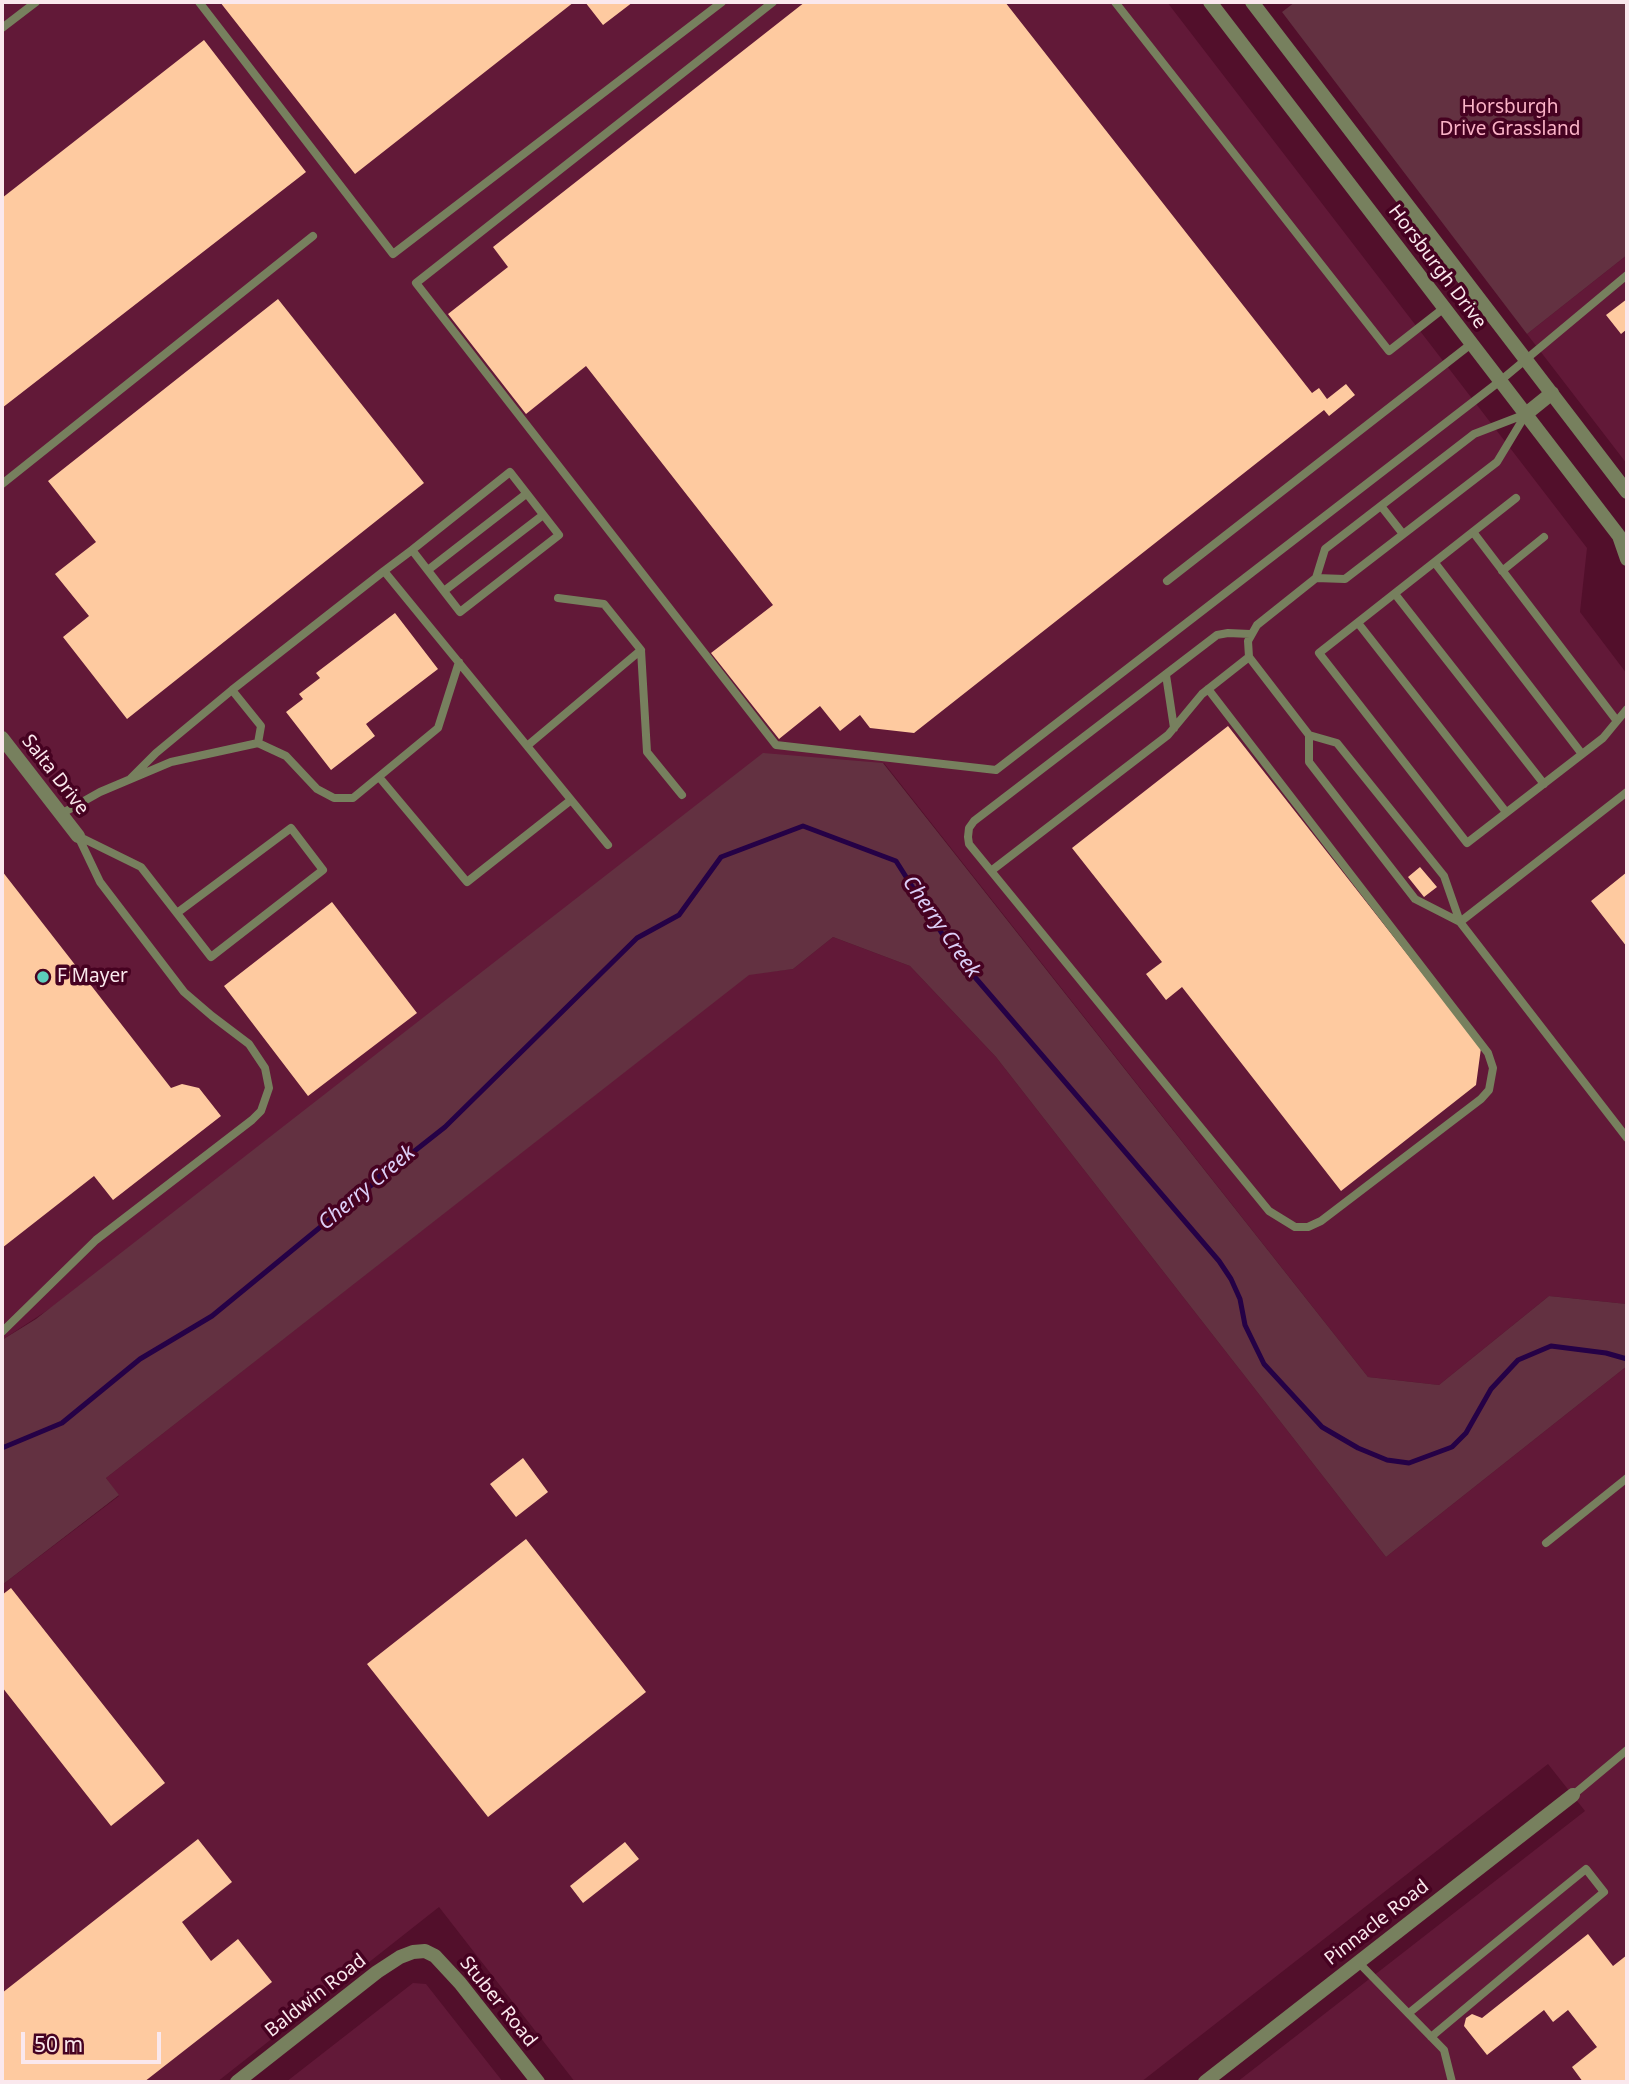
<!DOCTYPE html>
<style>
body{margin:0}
#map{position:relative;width:1629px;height:2084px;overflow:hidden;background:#520f2b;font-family:"Noto Sans",sans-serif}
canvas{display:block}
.frame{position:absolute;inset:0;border:4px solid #fae8ed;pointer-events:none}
.scale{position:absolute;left:21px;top:2032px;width:140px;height:32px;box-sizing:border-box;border:4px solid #fae8ed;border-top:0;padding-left:9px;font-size:21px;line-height:24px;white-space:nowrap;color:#fae8ed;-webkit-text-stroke:5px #460221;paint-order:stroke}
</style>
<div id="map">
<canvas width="1629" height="2084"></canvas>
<div class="frame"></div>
<div class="scale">50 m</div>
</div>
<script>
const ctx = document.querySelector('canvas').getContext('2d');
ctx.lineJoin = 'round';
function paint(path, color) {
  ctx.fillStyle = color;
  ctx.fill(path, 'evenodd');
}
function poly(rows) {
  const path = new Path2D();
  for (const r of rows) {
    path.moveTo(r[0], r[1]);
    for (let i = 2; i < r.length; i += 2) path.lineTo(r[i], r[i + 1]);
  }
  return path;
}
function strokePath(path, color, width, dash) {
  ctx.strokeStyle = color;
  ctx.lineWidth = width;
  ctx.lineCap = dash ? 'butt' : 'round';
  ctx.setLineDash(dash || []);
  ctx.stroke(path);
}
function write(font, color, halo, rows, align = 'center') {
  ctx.font = font + ' "Noto Sans",sans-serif';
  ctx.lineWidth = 7;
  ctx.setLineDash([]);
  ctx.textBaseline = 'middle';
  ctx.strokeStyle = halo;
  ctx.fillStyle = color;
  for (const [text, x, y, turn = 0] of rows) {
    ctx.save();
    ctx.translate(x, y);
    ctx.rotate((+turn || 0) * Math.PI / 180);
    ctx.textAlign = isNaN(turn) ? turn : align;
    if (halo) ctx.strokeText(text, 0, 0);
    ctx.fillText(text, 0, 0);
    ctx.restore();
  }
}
paint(poly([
 [2,2,1167,2,1587,548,1580,612,1627,674,1627,1304,1549,1296,1439,1385,1368,1377,884,763,2,1340],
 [1627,255,1627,464,1527,334],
 [833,937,910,966,996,1057,1386,1557,1627,1366,1627,2082,1237,2082,1585,1811,1548,1764,1141,2082,575,2082,439,1907,217,2082,2,2082,2,1585,119,1496,106,1478,749,974,793,969],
 [413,1983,426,1984,503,2082,286,2082]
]), '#621938');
paint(poly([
 [1295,2,1627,2,1627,255,1527,334,1282,12],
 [763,753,883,763,1368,1377,1439,1385,1549,1296,1627,1304,1627,1366,1386,1557,996,1057,910,966,833,937,793,969,749,975,106,1478,119,1495,2,1585,2,1340,36,1319]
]), '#633141');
strokePath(poly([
 [2,1448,62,1423,140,1359,212,1316,374,1183,388,1165,412,1153,445,1127,637,938,679,915,721,857,803,826,896,861,955,954,1219,1261,1231,1279,1240,1299,1245,1325,1264,1364,1322,1427,1358,1448,1387,1460,1409,1463,1452,1447,1466,1433,1491,1389,1518,1360,1551,1346,1606,1353,1627,1359]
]), '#250146', 5);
paint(poly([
 [220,2,574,2,355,174],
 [585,2,633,2,603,25],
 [805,2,1005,2,1312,393,1319,388,1327,399,1346,384,1355,395,1329,416,1324,410,914,733,870,728,860,715,840,731,820,706,779,739,711,653,773,605,586,366,526,414,448,314,508,267,493,247],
 [204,40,306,172,2,408,2,198],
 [278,299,424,483,127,719,63,637,89,616,55,574,96,542,48,481],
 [1627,299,1627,329,1621,334,1606,315],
 [395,613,438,669,366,724,375,736,331,770,286,712,303,699,299,694,320,678,316,673],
 [1228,726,1481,1048,1476,1085,1341,1191,1182,987,1166,1000,1146,974,1162,962,1072,848],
 [1420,867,1437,887,1424,897,1408,877],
 [2,871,171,1088,182,1084,199,1088,221,1116,113,1200,94,1176,2,1248],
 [1627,872,1627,947,1591,901],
 [332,902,417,1013,308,1096,224,986],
 [523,1458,548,1492,516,1517,490,1484],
 [526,1539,646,1692,488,1817,367,1664],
 [11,1588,165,1783,111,1826,2,1687,2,1595],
 [198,1839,232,1882,182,1922,211,1961,238,1939,272,1982,144,2082,2,2082,2,1993],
 [625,1842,639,1859,583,1903,570,1886],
 [1588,1934,1613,1966,1627,1955,1627,2082,1583,2082,1572,2067,1597,2047,1568,2010,1553,2022,1544,2010,1487,2055,1464,2026,1466,2018,1472,2014,1482,2018]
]), '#fecaa0');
strokePath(poly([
 [199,2,393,254,722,2],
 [773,2,416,283,776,745,996,770,1500,381,1627,275],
 [1115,2,1389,351,1444,308],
 [2,28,36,2],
 [2,484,313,236],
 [1516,498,1319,653,1467,843,1603,738,1627,709],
 [1381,506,1403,534],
 [1473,532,1617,721],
 [1435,563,1582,754],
 [428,570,526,494],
 [384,571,412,550,510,472,559,535,460,612,412,550],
 [1502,571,1544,537],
 [1316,578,1345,579,1497,462,1526,414],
 [1167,581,1471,344],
 [444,591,543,515],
 [1395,594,1544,784],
 [558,598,604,604,641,650,647,752,682,795],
 [1358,623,1506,812],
 [1166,675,1174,728],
 [1208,689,1488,1053,1493,1068,1489,1090,1481,1099,1321,1221,1308,1227,1295,1227,1269,1211,969,844,968,837,969,828,974,821,1217,635,1228,633,1250,634],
 [232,690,261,726,258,743],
 [1309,735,1309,762,1415,899,1460,922],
 [527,746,641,650],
 [379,777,467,882,571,800],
 [130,779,156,753,232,690,384,571,608,845],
 [1627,792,1460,922,1627,1138],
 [61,814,100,792,171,762,258,743,286,756,317,789,334,798,353,798,438,728,459,662],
 [78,836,141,867,211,957,323,870,291,828,177,913],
 [991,871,1168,735,1202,694,1249,657],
 [1460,922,1444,876,1337,743,1309,735,1249,657,1248,641,1257,625,1316,578,1325,549,1474,434,1526,414],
 [2,1332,96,1240,252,1120,261,1111,269,1088,265,1068,249,1044,212,1016,184,992,100,882,78,836],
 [1546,1543,1627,1478],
 [1573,1795,1627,1750],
 [1359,1963,1444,2050,1452,2082],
 [1409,2013,1586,1869,1604,1892,1431,2037]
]), '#77805e', 8);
strokePath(poly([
 [1210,2,1619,536,1627,559],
 [1252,2,1627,492],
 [1526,414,1552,393],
 [2,738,78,836],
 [237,2082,377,1972,400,1957,413,1952,425,1951,435,1956,460,1983,538,2082],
 [1205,2082,1573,1795]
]), '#77805e', 14);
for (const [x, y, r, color] of [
 [43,977,7,"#5ccebb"]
]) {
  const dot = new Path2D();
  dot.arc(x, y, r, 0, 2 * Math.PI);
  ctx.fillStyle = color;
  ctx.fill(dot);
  strokePath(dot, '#460221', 2.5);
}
write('19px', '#fbb3c7', '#460221', [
 ["Horsburgh",1510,108],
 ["Drive Grassland",1510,130]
]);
write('19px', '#fae8ed', '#460221', [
 ["Horsburgh Drive",1437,267,53],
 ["Salta Drive",55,775,52],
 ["Pinnacle Road",1377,1923,-38],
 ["Baldwin Road",316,1996,-38],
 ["Stuber Road",498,2002,51]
]);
write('19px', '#fae8ed', '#460221', [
 ["F Mayer",57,977]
], 'left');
write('italic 21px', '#dccef7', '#460221', [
 ["Cherry Creek",941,927,55],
 ["Cherry Creek",367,1188,-40]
]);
</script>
